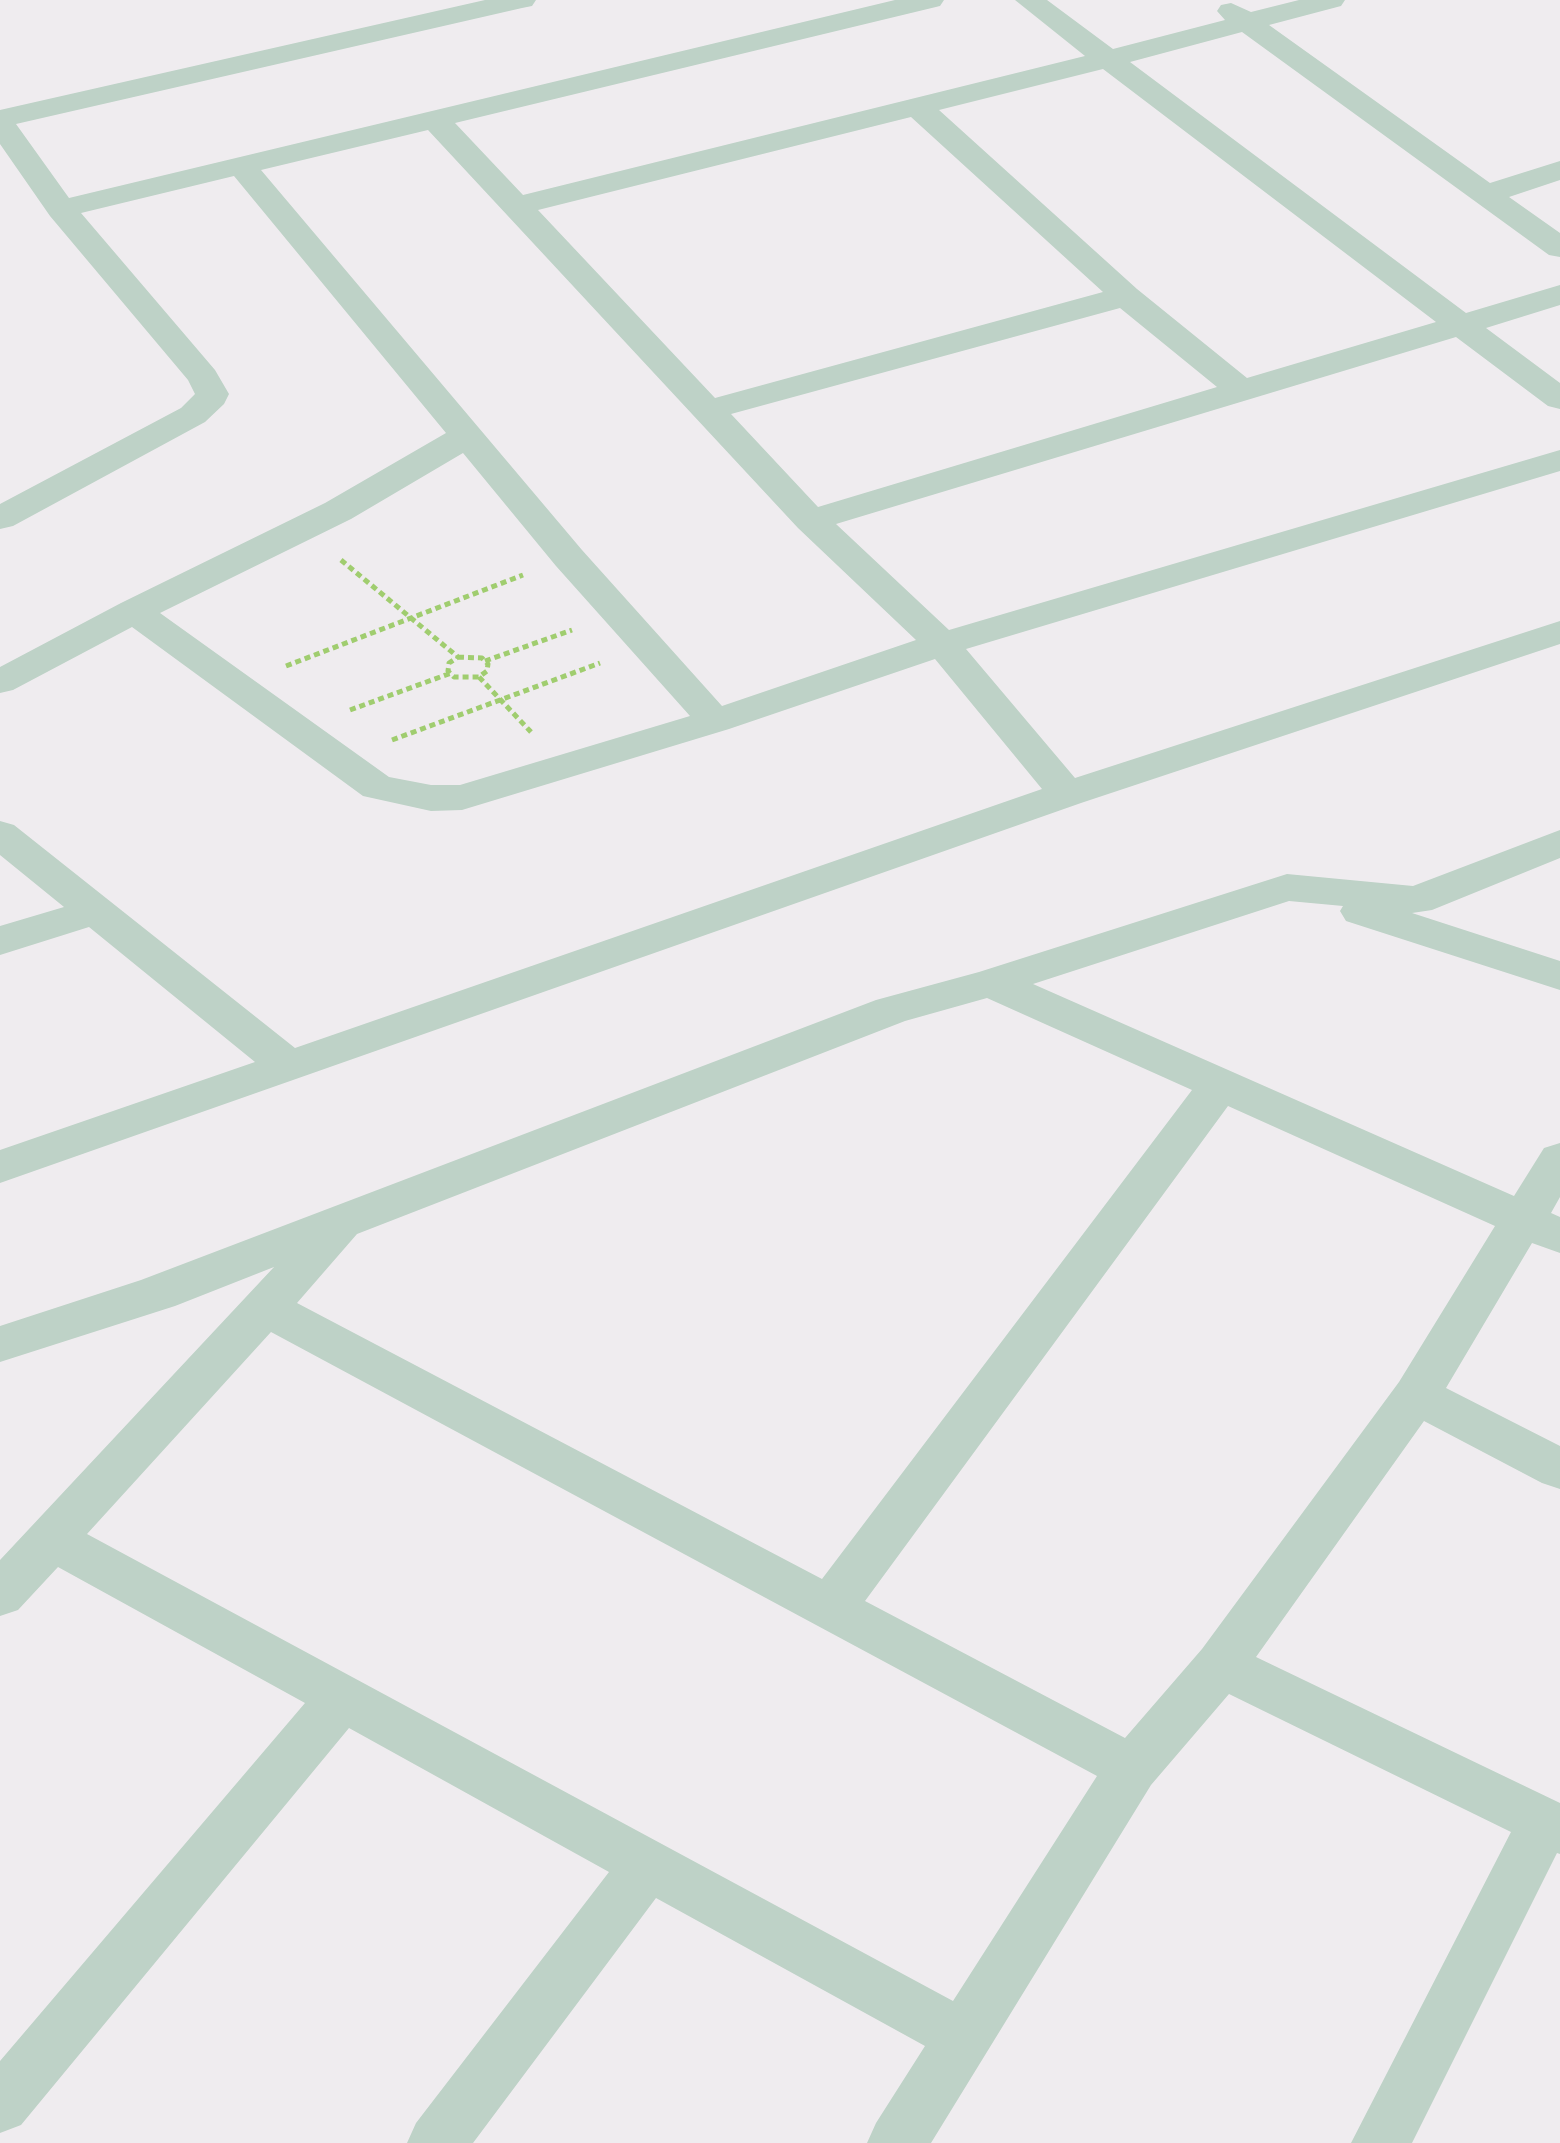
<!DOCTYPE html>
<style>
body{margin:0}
canvas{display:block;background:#efecef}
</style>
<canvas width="1560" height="2143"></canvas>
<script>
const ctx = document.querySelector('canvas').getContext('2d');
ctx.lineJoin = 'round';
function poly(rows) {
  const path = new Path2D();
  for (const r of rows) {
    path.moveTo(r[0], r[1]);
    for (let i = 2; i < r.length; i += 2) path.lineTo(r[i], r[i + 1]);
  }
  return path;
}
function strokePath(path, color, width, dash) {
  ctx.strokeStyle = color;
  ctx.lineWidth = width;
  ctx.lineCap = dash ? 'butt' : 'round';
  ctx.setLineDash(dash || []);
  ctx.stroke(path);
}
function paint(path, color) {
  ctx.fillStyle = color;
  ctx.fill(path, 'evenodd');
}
strokePath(poly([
 [341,560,458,657],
 [458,657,482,658,488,664,487,671,479,677,454,677,448,671,449,663,458,657],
 [485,661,572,630],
 [286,666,523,575],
 [479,677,531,732],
 [350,710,451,673],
 [392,740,600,663]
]), '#a0cd6f', 5, [6, 4]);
paint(poly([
 [485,0,536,0,532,6,522,8,16,124,69,198,895,0,944,0,940,6,455,123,523,195,1085,56,1015,0,1047,0,1113,49,1225,20,1217,11,1221,5,1231,3,1251,12,1299,0,1345,0,1341,6,1269,25,1490,183,1560,161,1560,180,1509,197,1560,233,1560,257,1549,255,1242,32,1130,62,1466,313,1560,285,1560,305,1486,328,1560,383,1560,409,1548,406,1456,337,836,524,949,630,1560,450,1560,471,966,649,1075,778,1560,621,1560,644,1081,803,0,1183,0,1150,255,1062,89,927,0,955,0,926,64,907,0,855,0,821,14,825,295,1048,1042,789,935,659,729,729,462,810,431,811,363,796,132,627,13,690,0,693,0,667,121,603,325,503,446,433,234,176,81,213,215,370,229,394,224,404,205,422,13,526,0,529,0,504,181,408,195,394,188,380,50,216,0,144,0,110,485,0],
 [1103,69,1436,322,1247,378,1137,289,939,110,1103,69],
 [911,117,1103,292,715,398,538,210,911,117],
 [428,130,798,528,916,640,722,706,582,550,261,170,428,130],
 [1120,308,1217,387,818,507,731,414,1120,308],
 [463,453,556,566,690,716,460,785,431,785,389,777,160,613,351,519,463,453],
 [1560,830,1560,858,1432,910,1412,913,1560,961,1560,990,1346,921,1340,911,1343,906,1289,901,1033,984,1514,1196,1544,1148,1560,1143,1560,1197,1551,1213,1560,1217,1560,1253,1532,1243,1446,1388,1560,1446,1560,1489,1542,1483,1424,1421,1256,1657,1560,1803,1560,1854,1557,1853,1412,2143,1351,2143,1511,1832,1229,1694,1151,1785,931,2143,867,2143,876,2123,925,2046,656,1898,473,2143,407,2143,416,2123,609,1872,349,1728,21,2125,0,2133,0,2061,305,1703,58,1567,18,1610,0,1616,0,1560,274,1267,175,1306,0,1362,0,1326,141,1280,876,1000,979,972,1287,874,1413,886,1560,830],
 [987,998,1192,1090,822,1579,297,1303,357,1234,905,1021,987,998],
 [1228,1106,1495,1226,1399,1382,1202,1649,1125,1738,865,1601,1228,1106],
 [271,1332,1097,1776,953,2001,87,1534,271,1332]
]), '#bed2c7');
</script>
